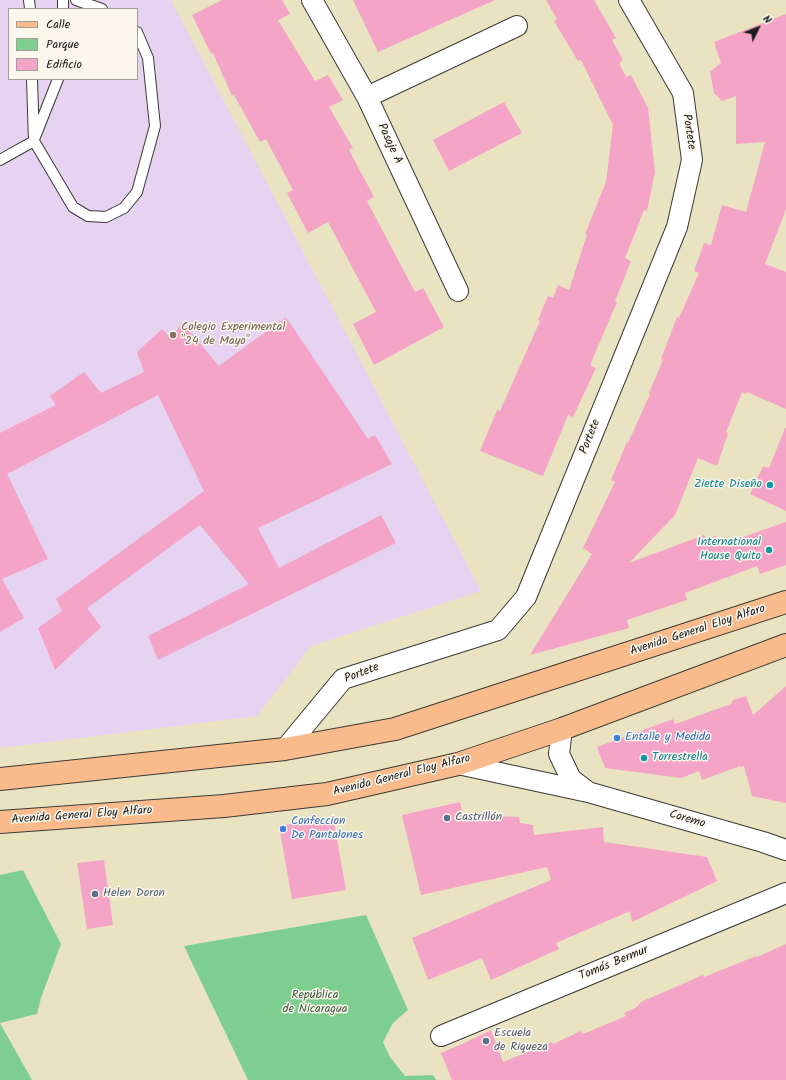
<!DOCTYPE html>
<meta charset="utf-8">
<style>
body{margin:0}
#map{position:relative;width:786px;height:1080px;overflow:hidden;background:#e9e3c2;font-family:Kalam,sans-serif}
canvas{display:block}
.legend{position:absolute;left:8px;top:8px;width:130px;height:72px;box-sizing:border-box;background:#fbf7ec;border:1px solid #a29f99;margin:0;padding:5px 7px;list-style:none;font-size:12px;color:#1c1c1c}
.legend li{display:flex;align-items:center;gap:8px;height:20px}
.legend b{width:20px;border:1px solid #a29f99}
.north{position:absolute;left:738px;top:8px;width:40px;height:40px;-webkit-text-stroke:3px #fbf7ec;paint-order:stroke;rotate:47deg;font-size:11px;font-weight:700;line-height:16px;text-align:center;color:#1c1c1c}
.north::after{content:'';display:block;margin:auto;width:14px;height:18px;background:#1c1c1c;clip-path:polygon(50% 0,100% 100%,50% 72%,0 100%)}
</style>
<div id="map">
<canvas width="786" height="1080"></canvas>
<ul class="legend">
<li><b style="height:5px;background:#fabb8c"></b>Calle</li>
<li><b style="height:11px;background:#7ecf8f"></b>Parque</li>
<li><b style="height:11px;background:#f4a4c6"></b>Edificio</li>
</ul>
<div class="north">N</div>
</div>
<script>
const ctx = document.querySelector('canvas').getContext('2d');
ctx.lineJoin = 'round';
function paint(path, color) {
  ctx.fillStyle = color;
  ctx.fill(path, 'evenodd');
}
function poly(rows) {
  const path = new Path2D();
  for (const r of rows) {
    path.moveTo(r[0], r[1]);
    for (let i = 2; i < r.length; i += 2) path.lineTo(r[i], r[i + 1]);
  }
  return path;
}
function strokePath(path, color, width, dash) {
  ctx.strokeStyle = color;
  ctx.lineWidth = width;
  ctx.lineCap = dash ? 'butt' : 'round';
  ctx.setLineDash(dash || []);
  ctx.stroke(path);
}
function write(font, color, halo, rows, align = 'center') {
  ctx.font = font + ' Kalam,sans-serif';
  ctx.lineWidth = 3;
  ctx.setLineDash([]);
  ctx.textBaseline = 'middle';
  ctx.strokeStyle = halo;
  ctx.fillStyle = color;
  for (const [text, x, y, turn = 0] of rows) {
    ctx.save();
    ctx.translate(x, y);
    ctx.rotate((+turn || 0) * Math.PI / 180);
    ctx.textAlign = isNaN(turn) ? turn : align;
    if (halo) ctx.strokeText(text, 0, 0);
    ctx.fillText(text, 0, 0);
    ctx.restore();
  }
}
paint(poly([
 [0,0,171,0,481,591,311,646,257,716,0,748],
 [9,9,137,9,137,79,9,79]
]), '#e5d3f1');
paint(poly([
 [23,870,61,944,41,998,37,1014,0,1023,32,1080,0,1080,0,875],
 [366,915,408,1010,393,1023,383,1042,390,1057,405,1076,433,1075,436,1080,248,1080,184,946]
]), '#7ecf8f');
paint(poly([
 [222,0,282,0,290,14,278,20,315,81,328,75,343,100,329,107,353,148,349,150,374,197,367,201,415,292,423,288,444,327,374,365,353,324,376,312,328,222,308,233,287,193,293,190,266,139,260,142,234,95,232,96,213,53,211,54,192,15],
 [353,0,495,0,378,52],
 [546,0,594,0,616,38,612,40,623,60,619,63,626,77,631,75,648,108,655,172,647,211,644,210,625,258,631,261,615,301,617,302,590,365,596,368,573,417,568,415,543,476,480,451,497,410,500,411,540,321,538,320,548,296,553,298,558,285,569,290,587,235,585,234,606,182,613,125,581,60,578,61,554,21,557,19],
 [786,14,786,209,765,264,786,272,786,409,747,392,746,394,742,392,726,432,728,433,717,466,698,458,675,515,629,563,704,535,706,539,716,536,720,545,786,522,786,565,760,574,757,566,685,593,687,600,627,620,629,628,530,655,592,554,583,548,615,482,611,480,627,442,628,443,650,394,649,393,663,360,661,359,677,317,679,318,699,273,694,271,704,243,711,245,722,205,746,212,765,142,736,144,736,96,722,101,714,93,710,72,721,63,714,42],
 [504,102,522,133,449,171,433,140],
 [286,317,368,439,375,435,392,464,258,528,279,568,381,515,396,543,158,660,148,636,249,584,200,525,87,608,101,627,55,670,38,628,62,611,56,599,204,491,158,395,7,474,48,559,2,579,24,618,0,632,0,433,56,405,50,396,84,372,101,393,144,372,137,352,162,329,172,339,182,322,219,366],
 [785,428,786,428,786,511,750,494,763,466,769,468],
 [786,686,786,803,752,796,744,766,741,767,740,766,702,780,699,771,681,778,605,768,597,747,673,719,675,724,731,704,733,700,746,696,753,715],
 [460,802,463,815,519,817,520,823,533,825,534,835,603,827,604,842,707,857,717,881,632,922,630,911,556,943,559,949,491,980,482,958,428,980,412,938,551,880,547,867,421,895,402,815],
 [333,817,346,890,292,899,279,826],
 [104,860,113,925,87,929,77,863],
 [786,944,786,1080,452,1080,441,1053,464,1043,491,1030,503,1062,552,1042,553,1044,581,1031,583,1034,626,1016,624,1013,637,1007,641,1002,703,975,704,977,756,956,757,957]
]), '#f4a4c6');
const service = poly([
 [29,0,30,9],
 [76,0,102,9],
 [63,9,63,0],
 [32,79,34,141,73,207,88,216,106,217,124,208,137,192,155,126,148,58,137,32],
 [35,137,58,79],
 [0,160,34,141]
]);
const minor = poly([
 [312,0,367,97,458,291],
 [367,97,517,26],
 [562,729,559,754,571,779,588,792],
 [285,749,343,679,498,630,526,597,677,227,692,160,683,93,629,0],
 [458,764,588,792,763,842,786,850],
 [441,1036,786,893]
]);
const primary = poly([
 [0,779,285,749,395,729,786,602],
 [0,822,224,806,327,794,458,764,562,729,786,645]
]);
strokePath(service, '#3b3a35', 12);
strokePath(minor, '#3b3a35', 22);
strokePath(primary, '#3b3a35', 24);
strokePath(service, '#fff', 10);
strokePath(minor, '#fff', 20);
strokePath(primary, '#fabb8c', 22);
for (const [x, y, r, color] of [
 [173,335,4,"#8d6e63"],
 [770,485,4,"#0f9aa8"],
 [769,550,4,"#0f9aa8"],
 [617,738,4,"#3f7fe0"],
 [644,758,4,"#0f9aa8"],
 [447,818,4,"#5c6f8a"],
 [283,829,4,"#3f7fe0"],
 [95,894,4,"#5c6f8a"],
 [486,1041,4,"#5c6f8a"]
]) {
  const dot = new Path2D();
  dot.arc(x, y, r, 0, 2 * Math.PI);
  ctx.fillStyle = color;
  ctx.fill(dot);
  strokePath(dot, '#fbf7ec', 1.5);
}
write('12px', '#1c1c1c', '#fbf7ec', [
 ["Portete",688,132,81],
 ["Pasaje A",389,144,65],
 ["Portete",591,437,-68],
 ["Avenida General Eloy Alfaro",698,631,-18],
 ["Portete",362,674,-21],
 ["Avenida General Eloy Alfaro",402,776,-14],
 ["Avenida General Eloy Alfaro",82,816,-4],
 ["Coremo",687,820,16],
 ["Tomás Bermur",614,964,-22]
]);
write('12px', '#785e54', '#fbf7ec', [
 ["Colegio Experimental",181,328],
 ["\"24 de Mayo\"",181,342]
], 'left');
write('12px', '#0d838f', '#fbf7ec', [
 ["Ziette Diseño",762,485],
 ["International",761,543],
 ["House Quito",761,557],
 ["Torrestrella",652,758,"left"]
], 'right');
write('12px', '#366cbe', '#fbf7ec', [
 ["Entalle y Medida",625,738],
 ["Confeccion",291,822],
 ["De Pantalones",291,836]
], 'left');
write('12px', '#4e5e75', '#fbf7ec', [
 ["Castrillón",455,818],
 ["Helen Doron",103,894],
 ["Escuela",494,1034],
 ["de Riqueza",494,1048]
], 'left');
write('12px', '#3e5b44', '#fbf7ec', [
 ["República",315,996],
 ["de Nicaragua",315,1010]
]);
</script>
